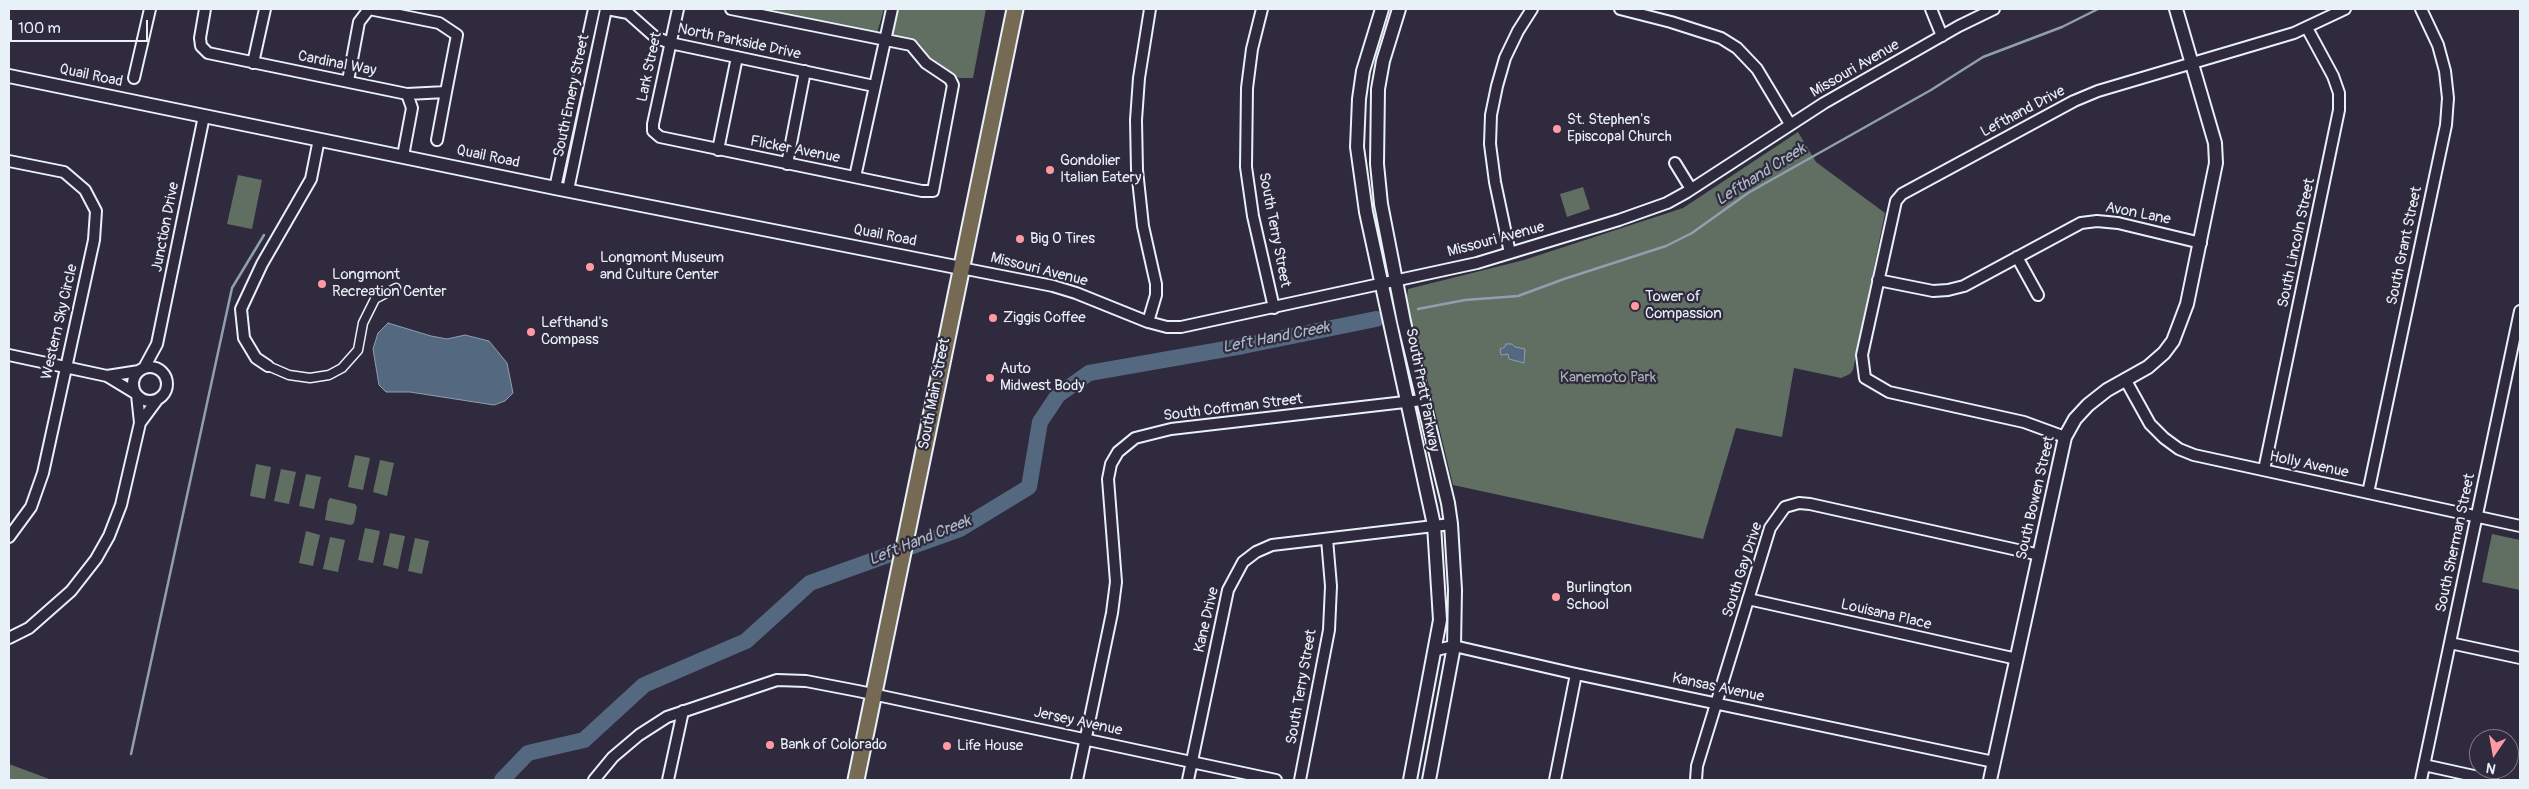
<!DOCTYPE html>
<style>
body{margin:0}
#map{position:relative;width:2529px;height:789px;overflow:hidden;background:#2f2a3d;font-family:Pangolin,sans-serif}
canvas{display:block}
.frame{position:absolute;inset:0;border:10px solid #e8f1f8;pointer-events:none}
.north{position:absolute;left:2469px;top:729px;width:50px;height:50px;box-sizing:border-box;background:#2f2a3d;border:1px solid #797a88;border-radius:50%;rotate:192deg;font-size:14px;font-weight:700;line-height:20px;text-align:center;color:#e8f1f8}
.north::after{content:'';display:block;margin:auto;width:18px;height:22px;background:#ff9aa2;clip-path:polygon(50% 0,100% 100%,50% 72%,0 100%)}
.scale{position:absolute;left:10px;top:20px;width:138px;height:22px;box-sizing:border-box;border:2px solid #e8f1f8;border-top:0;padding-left:6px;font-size:15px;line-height:18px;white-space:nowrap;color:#e8f1f8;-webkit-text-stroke:4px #2f2a3d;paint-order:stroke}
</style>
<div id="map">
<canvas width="2529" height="789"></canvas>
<div class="frame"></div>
<div class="north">N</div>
<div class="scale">100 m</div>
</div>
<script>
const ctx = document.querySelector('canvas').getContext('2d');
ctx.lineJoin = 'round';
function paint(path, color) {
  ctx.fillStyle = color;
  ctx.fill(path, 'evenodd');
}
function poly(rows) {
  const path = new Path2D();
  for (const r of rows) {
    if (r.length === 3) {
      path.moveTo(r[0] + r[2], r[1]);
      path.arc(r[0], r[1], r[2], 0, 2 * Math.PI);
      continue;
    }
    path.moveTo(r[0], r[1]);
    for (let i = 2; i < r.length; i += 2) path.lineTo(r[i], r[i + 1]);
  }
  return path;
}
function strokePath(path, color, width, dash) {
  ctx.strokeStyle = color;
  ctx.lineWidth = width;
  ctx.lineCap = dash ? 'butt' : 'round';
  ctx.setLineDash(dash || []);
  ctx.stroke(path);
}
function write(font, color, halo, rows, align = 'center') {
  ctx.font = font + ' Pangolin,sans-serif';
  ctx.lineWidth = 4.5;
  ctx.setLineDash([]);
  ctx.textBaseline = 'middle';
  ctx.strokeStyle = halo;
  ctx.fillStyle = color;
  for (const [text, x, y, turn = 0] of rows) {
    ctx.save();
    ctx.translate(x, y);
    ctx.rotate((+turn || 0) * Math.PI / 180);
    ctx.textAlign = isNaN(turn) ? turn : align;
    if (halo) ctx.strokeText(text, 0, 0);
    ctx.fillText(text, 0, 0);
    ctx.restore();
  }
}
paint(poly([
 [760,9,884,9,877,33],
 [899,9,986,9,973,78,959,78,931,58,918,42,892,36],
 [1798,132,1816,162,1885,213,1853,370,1850,374,1841,378,1794,368,1782,437,1736,428,1703,539,1453,485,1415,328,1410,321,1406,305,1408,289,1524,260,1683,208],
 [238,175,262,180,252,229,227,224],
 [1583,187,1590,209,1567,217,1560,194],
 [355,455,370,458,363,490,348,487],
 [380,460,394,463,387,496,373,492],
 [256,464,271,467,265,499,250,496],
 [281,469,296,472,289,504,274,501],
 [306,474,321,477,314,509,299,506],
 [330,498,355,504,357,507,354,523,351,525,325,520,328,501],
 [365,528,380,531,373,563,358,560],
 [306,531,320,535,313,566,299,563],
 [390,533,405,536,398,569,383,565],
 [2492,534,2520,540,2520,590,2482,582],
 [330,537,345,540,338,572,323,569],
 [415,538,429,541,422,574,408,571],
 [9,764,52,780,9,780]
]), '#616e62');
const water = poly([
 [388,323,431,336,447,339,465,335,489,341,507,363,513,393,505,401,494,405,410,392,386,392,379,385,373,349,378,333,388,323],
 [1506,344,1512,344,1515,347,1525,349,1524,363,1509,359,1508,354,1501,355,1500,349,1505,347,1506,344]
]);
paint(water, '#54687f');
strokePath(water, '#8f9faf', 1);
strokePath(poly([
 [1418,309,1465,300,1518,296,1564,279,1666,246,1692,233,1748,193,1931,90,1983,57,2062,27,2098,9],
 [131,754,232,288,264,235]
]), '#8f9faf', 2.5);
strokePath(poly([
 [502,780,528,753,584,740,644,685,746,641,810,583,960,529,1029,487,1040,422,1058,395,1089,373,1243,346,1376,319]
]), '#54687f', 16);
const pedestrian = poly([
 [268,366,289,375,310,378,329,375,342,368,358,350,363,323,375,299,396,288]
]);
const minor = poly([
 [205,9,200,38,201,46,208,53,407,94,412,108,403,156],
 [607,9,628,13,655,37,670,43,874,86],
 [678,9,653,124,653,131,660,137,922,191,933,191,953,85,950,79,926,63,911,45,731,9],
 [1262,9,1252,49,1247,88,1246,167,1253,216,1274,308],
 [1620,9,1671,22,1721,38,1737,48,1757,69,1790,124],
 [1931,9,1942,36],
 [253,63,265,9],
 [134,78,150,9],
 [348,81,359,22,369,9,439,23,457,35,446,92,407,94],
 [437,140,446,92],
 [718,150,737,57],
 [9,161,64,172,85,190,96,211,94,240,43,473,31,507,9,537],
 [1675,163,1691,189],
 [787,164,805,71],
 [855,177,892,9],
 [555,188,594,9],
 [568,190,606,9],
 [1510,253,1495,182,1490,144,1491,115,1497,86,1505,58,1518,31,1532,9],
 [2017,257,2038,295],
 [961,268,1053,286,1076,293,1148,322,1167,327,1181,327,1477,263,1619,220,1667,203,1687,192,1824,103,1959,26,1994,9],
 [1878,280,1933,291,1948,290,1964,286,2081,223,2097,221,2118,223,2201,243],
 [1148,322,1156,295,1156,284,1143,226,1137,170,1136,120,1139,78,1150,9],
 [9,355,107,376,135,393],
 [268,366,256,358,244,338,241,309,262,264,311,179,319,139],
 [150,384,17],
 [144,368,157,344,204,116],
 [107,376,139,371],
 [2125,379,2150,424,2164,438,2179,449,2194,455,2520,526],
 [140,423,157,400],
 [2065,437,2024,422,1889,392,1865,378,1862,355,1896,201,1902,194,2074,101,2098,91,2294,33,2345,9],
 [2264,470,2339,110,2339,93,2333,76,2307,28],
 [2368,493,2446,125,2448,98,2445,71,2438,45,2421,9],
 [1748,599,2017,659],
 [9,638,29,628,71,591,96,559,109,536,121,505,140,423,137,395],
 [2450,643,2520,658],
 [1436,650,1454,646,1576,674,1994,762],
 [2424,765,2492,780],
 [594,780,613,757,639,735,667,717,777,680,806,681,858,691,1276,780],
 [668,780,683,711],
 [1077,780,1112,613,1116,582,1108,479,1111,464,1118,452,1135,438,1171,429,1422,400],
 [1188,780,1228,590,1243,562,1256,552,1272,545,1451,524],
 [1300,780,1329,630,1331,586,1327,539],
 [1555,780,1576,674],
 [1696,780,1697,766,1770,528,1785,507,1799,503,1810,504,2040,555],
 [2421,780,2520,311]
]);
const tertiary = poly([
 [1382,9,1363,71,1359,99,1357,147,1366,212,1434,525,1440,620,1410,780],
 [1399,9,1383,61,1378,89,1377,164,1381,204,1404,322,1448,503,1451,524,1455,590,1454,646,1429,780],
 [9,76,555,188,961,268],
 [1990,780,2065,437,2075,419,2088,405,2107,390,2148,367,2164,353,2173,341,2187,304,2216,163,2215,143,2176,9]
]);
const primary = poly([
 [856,780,1015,9]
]);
strokePath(pedestrian, '#e8f1f8', 11);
strokePath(minor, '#e8f1f8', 14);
strokePath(tertiary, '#e8f1f8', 16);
strokePath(primary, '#e8f1f8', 19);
strokePath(pedestrian, '#2f2a3d', 8);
strokePath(minor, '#2f2a3d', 10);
strokePath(tertiary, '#2f2a3d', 12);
strokePath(primary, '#766a54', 15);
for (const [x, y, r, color] of [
 [1557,129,5,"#ff9aa2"],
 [1050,170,5,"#ff9aa2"],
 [1020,239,5,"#ff9aa2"],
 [590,267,5,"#ff9aa2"],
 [322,284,5,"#ff9aa2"],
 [1635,306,5,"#ff9aa2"],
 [993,318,5,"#ff9aa2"],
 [531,332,5,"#ff9aa2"],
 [990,378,5,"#ff9aa2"],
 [1556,597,5,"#ff9aa2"],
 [770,745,5,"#ff9aa2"],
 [947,746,5,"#ff9aa2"]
]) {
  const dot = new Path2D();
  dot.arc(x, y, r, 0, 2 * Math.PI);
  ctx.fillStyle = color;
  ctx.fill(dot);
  strokePath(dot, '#2f2a3d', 2);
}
write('15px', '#e8f1f8', '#2f2a3d', [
 ["North Parkside Drive",739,42,12],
 ["Cardinal Way",337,64,11],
 ["Lark Street",650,67,-78],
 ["Missouri Avenue",1855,69,-30],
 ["Quail Road",91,76,12],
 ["South Emery Street",572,96,-78],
 ["Lefthand Drive",2023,112,-28],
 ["Flicker Avenue",795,150,11],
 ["Quail Road",488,157,12],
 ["Avon Lane",2138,214,11],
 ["Junction Drive",166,227,-79],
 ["South Terry Street",1274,230,79],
 ["Quail Road",885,236,11],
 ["Missouri Avenue",1496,240,-15],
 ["South Lincoln Street",2297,243,-78],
 ["South Grant Street",2405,246,-78],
 ["Missouri Avenue",1039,270,14],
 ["Western Sky Circle",60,322,-77],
 ["South Pratt Parkway",1422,390,79],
 ["South Main Street",935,394,-79],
 ["South Coffman Street",1233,408,-7],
 ["Holly Avenue",2309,465,12],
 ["South Bowen Street",2036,498,-77],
 ["South Sherman Street",2456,543,-78],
 ["South Gay Drive",1743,570,-72],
 ["Louisana Place",1886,615,13],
 ["Kane Drive",1207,620,-77],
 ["South Terry Street",1302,687,-80],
 ["Kansas Avenue",1718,688,12],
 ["Jersey Avenue",1078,722,12]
]);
write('15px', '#e8f1f8', '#2f2a3d', [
 ["St. Stephen's",1567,120],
 ["Episcopal Church",1567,137],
 ["Gondolier",1060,161],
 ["Italian Eatery",1060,178],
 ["Big O Tires",1030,239],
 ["Longmont Museum",600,258],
 ["and Culture Center",600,275],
 ["Longmont",332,275],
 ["Recreation Center",332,292],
 ["Tower of",1645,297],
 ["Compassion",1645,314],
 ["Ziggis Coffee",1003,318],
 ["Lefthand's",541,323],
 ["Compass",541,340],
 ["Auto",1000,369],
 ["Midwest Body",1000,386],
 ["Burlington",1566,588],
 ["School",1566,605],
 ["Bank of Colorado",780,745],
 ["Life House",957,746]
], 'left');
write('15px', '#abb6b4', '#2f2a3d', [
 ["Kanemoto Park",1608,378]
]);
write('italic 16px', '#adbac8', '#2f2a3d', [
 ["Lefthand Creek",1761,175,-32],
 ["Left Hand Creek",1276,338,-11],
 ["Left Hand Creek",920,541,-22]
]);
</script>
